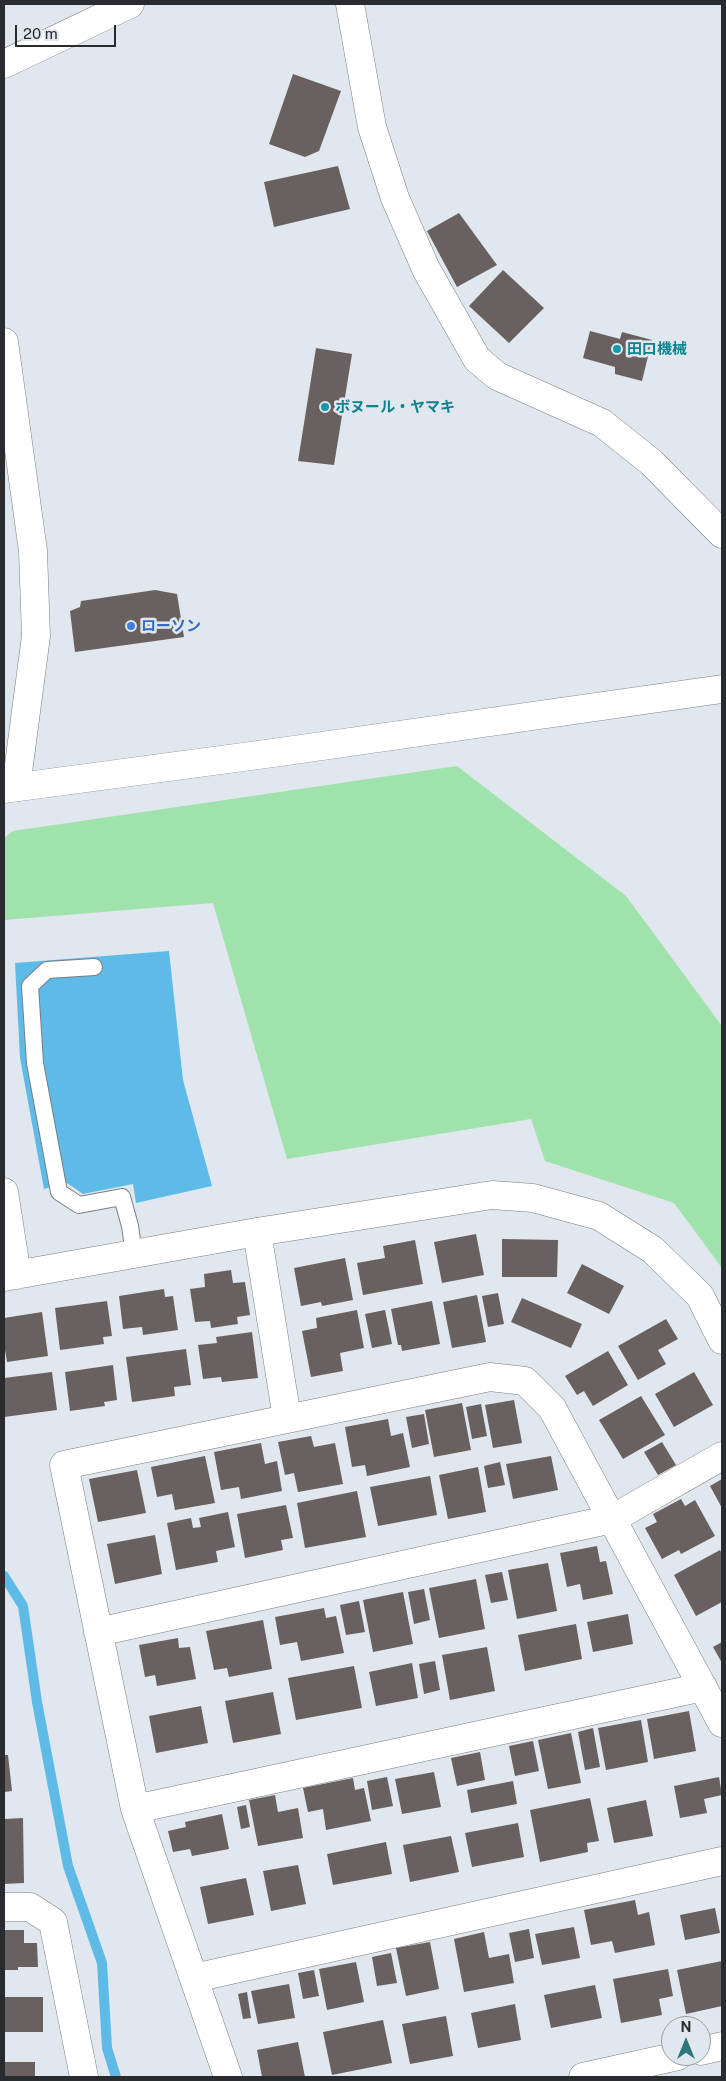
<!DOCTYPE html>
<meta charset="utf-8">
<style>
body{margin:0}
#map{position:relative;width:726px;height:2081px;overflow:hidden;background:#e1e7ee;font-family:"Public Sans",sans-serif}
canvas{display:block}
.frame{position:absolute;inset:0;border:5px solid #292b2e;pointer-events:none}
.north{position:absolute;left:661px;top:2016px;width:50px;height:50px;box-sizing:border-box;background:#e1e7ee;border:1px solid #979ca1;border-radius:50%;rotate:0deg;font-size:14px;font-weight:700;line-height:20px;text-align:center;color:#292b2e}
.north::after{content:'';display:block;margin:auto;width:18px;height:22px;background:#2d767a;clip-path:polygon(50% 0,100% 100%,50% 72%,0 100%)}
.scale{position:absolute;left:15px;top:25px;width:101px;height:22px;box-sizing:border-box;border:2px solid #292b2e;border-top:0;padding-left:6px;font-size:15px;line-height:18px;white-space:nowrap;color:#292b2e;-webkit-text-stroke:4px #e1e7ee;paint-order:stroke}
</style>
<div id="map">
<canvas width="726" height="2081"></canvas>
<div class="frame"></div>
<div class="north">N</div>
<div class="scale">20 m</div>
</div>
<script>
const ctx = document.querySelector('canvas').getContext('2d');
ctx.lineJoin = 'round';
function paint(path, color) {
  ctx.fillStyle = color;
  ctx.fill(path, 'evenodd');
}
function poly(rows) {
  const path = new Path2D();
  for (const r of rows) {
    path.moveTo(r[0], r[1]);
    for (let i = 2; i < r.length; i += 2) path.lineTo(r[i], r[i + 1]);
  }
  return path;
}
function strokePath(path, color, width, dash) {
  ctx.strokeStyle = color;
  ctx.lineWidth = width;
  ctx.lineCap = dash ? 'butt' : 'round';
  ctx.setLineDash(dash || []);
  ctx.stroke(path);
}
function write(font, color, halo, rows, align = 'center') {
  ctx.font = font + ' "Public Sans","Noto Sans JP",sans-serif';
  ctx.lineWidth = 5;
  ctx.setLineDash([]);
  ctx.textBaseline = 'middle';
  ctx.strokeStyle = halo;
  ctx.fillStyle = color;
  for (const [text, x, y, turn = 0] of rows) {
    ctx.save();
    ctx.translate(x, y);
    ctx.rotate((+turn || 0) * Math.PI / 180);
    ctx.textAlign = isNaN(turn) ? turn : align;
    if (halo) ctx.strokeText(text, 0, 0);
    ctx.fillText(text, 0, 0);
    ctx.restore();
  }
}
paint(poly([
 [457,766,626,896,722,1026,722,1268,674,1203,545,1161,531,1119,287,1159,213,903,4,920,4,838,13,831]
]), '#a0e2ac');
paint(poly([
 [169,951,183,1080,212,1186,136,1203,133,1184,83,1194,67,1183,44,1189,20,1058,15,963]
]), '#5ebbe7');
strokePath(poly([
 [4,1576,23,1606,37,1702,68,1866,102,1963,107,2048,116,2077]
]), '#5ebbe7', 10);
paint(poly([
 [293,74,341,91,319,151,305,157,269,144],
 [338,166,350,209,274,227,264,182],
 [459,213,497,265,457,287,427,231],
 [503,270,544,308,509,343,469,306],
 [590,331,620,339,622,332,652,340,642,381,615,374,615,367,583,358],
 [316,348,352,354,334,465,298,461],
 [155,590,177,594,184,637,75,652,70,611,80,607,81,601],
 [476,1234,484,1275,442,1283,434,1242],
 [502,1239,558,1240,557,1277,502,1277],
 [415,1240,423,1284,363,1295,357,1263,385,1258,383,1246],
 [345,1258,353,1300,322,1306,321,1302,301,1306,294,1268],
 [582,1264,624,1286,609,1314,567,1293],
 [231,1270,233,1283,245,1282,250,1315,237,1317,238,1324,211,1328,210,1321,195,1322,190,1289,205,1287,204,1274],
 [164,1289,165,1297,173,1296,178,1330,143,1335,142,1327,123,1329,119,1296],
 [498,1293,504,1324,488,1327,482,1296],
 [477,1295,486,1342,452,1348,443,1302],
 [522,1298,582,1324,571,1348,511,1322],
 [107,1301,112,1336,103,1337,104,1344,60,1350,55,1308],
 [432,1301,440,1344,402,1351,401,1345,398,1345,391,1309],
 [357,1310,364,1348,340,1353,343,1371,311,1377,302,1331,317,1328,316,1318],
 [385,1310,392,1344,372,1348,365,1314],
 [42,1312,48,1356,7,1362,4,1344,4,1318],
 [666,1319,678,1339,658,1350,666,1364,638,1380,618,1346],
 [252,1332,258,1378,222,1382,221,1377,203,1379,198,1345,217,1343,216,1337],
 [186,1349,191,1385,174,1387,175,1396,132,1402,126,1357],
 [608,1351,628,1385,593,1406,584,1391,577,1395,565,1376],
 [113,1365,117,1400,104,1402,105,1406,70,1411,65,1372],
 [52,1372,57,1410,4,1417,4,1378],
 [694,1372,713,1405,674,1427,655,1394],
 [641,1396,665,1435,623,1459,599,1420],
 [514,1400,522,1443,493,1448,485,1405],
 [462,1403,471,1450,434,1457,425,1410],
 [481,1404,487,1436,472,1439,466,1407],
 [424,1414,429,1444,412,1448,406,1417],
 [388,1419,391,1436,403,1433,410,1467,367,1476,365,1465,352,1467,345,1427],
 [311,1436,314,1447,335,1443,343,1484,298,1492,294,1473,285,1475,278,1442],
 [662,1442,676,1465,658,1475,644,1452],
 [261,1443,265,1464,277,1461,282,1491,241,1499,239,1487,221,1490,214,1452],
 [205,1456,215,1503,175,1510,172,1494,157,1497,151,1467],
 [551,1456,558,1490,513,1499,506,1464],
 [500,1462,505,1485,488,1488,484,1466],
 [478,1467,486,1512,448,1519,439,1475],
 [137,1470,146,1513,98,1522,89,1479],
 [430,1476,437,1515,378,1526,370,1487],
 [722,1479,722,1508,710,1486],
 [357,1491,366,1537,305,1548,297,1503],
 [681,1499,685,1506,695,1500,715,1536,681,1554,679,1550,662,1559,645,1528,657,1522,653,1514],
 [286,1505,293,1538,281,1540,283,1550,245,1558,237,1514],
 [228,1512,235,1547,216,1551,218,1562,176,1570,167,1523,191,1518,193,1528,201,1527,199,1518],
 [155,1535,162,1574,115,1584,107,1544],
 [597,1546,600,1562,606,1561,613,1594,583,1600,580,1584,567,1587,560,1553],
 [720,1550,722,1554,722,1602,696,1616,674,1575],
 [548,1563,557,1611,517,1619,508,1570],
 [502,1572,508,1600,491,1603,485,1575],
 [476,1579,485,1629,439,1638,429,1588],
 [424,1589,430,1620,414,1624,408,1592],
 [403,1592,413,1644,373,1652,363,1600],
 [359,1601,365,1632,346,1635,340,1605],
 [324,1608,326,1618,336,1616,344,1653,301,1661,297,1642,280,1645,275,1617],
 [628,1614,633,1644,593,1652,587,1622],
 [263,1620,272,1669,229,1677,227,1668,214,1670,206,1631],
 [576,1624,582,1659,525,1671,518,1635],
 [178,1638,179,1648,190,1647,196,1679,157,1686,155,1675,145,1677,139,1645],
 [722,1642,722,1663,713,1647],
 [487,1647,495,1691,450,1700,442,1655],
 [435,1661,440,1690,424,1694,419,1664],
 [412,1663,418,1698,376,1706,369,1672],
 [354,1666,362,1708,296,1720,288,1678],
 [273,1692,281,1734,233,1743,225,1701],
 [201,1706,208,1743,156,1753,149,1716],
 [689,1711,696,1751,654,1759,647,1719],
 [641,1720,648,1762,606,1770,598,1728],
 [593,1728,600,1767,585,1770,578,1732],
 [571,1733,581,1783,548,1789,538,1740],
 [533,1741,539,1771,515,1776,509,1746],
 [480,1752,485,1780,457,1786,451,1758],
 [4,1755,8,1755,12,1791,4,1792],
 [434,1772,441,1807,402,1814,395,1779],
 [387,1777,393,1806,372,1810,367,1781],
 [719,1777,722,1795,704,1799,707,1813,680,1818,674,1786],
 [353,1778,355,1790,364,1788,371,1821,326,1830,323,1809,308,1812,303,1788],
 [513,1781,517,1804,471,1813,467,1790],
 [275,1795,278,1812,298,1808,303,1838,258,1846,249,1800],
 [590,1798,599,1841,587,1843,588,1852,540,1862,530,1810],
 [646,1800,653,1836,614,1843,607,1808],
 [246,1805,250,1827,241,1829,237,1807],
 [222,1814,229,1849,192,1856,190,1849,173,1852,168,1831,186,1827,185,1822],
 [23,1818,24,1883,4,1884,4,1819],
 [518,1823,524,1857,472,1867,465,1833],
 [451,1836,459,1872,410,1882,403,1845],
 [386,1842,392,1874,333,1885,327,1854],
 [298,1865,306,1904,271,1911,263,1871],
 [246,1878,254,1915,208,1924,200,1887],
 [635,1900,638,1915,649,1912,655,1945,615,1953,612,1941,591,1945,584,1910],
 [715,1908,720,1933,685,1940,680,1915],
 [574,1927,580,1958,542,1965,535,1934],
 [529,1929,534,1958,515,1962,509,1933],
 [4,1930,24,1930,24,1943,37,1943,38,1967,18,1967,18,1970,4,1970],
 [484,1932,489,1958,509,1954,514,1983,464,1992,454,1939],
 [430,1942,439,1989,406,1996,396,1948],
 [391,1953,397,1983,377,1986,372,1957],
 [722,1961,722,2006,686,2014,677,1970],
 [356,1962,364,2002,327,2010,319,1969],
 [668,1969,673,1996,659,1999,662,2015,621,2023,613,1979],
 [314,1970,319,1996,303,1999,298,1973],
 [289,1984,295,2018,258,2024,251,1991],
 [595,1985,602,2018,551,2028,544,1995],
 [247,1992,251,2018,243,2019,238,1994],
 [4,1997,43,1997,43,2032,4,2032],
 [515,2004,521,2040,478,2048,471,2013],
 [446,2016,453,2056,410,2064,402,2024],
 [383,2020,392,2063,332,2075,323,2032],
 [298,2042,305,2077,262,2077,257,2050],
 [4,2062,35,2062,35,2077,4,2077]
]), '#696060');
const service = poly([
 [94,967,47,970,30,986,35,1063,59,1192,79,1205,122,1197,130,1226,134,1254]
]);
const minor = poly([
 [350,4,372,127,395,198,426,269,477,359,497,376,602,423,651,462,722,534],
 [4,64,130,4],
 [4,342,33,551,36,636,16,787],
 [257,1232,287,1418],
 [98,1632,612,1519,722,1456],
 [135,1809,703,1687],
 [4,1907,30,1907,53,1922,84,2077],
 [194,1978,722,1861],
 [701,2051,722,2046],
 [228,2077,135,1809,64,1465,490,1377,525,1381,552,1408,722,1723],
 [583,2077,678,2056]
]);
const tertiary = poly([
 [4,789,273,753,722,689],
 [4,1192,17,1275],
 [4,1277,257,1232,492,1195,533,1198,599,1216,653,1250,700,1296,722,1340]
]);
strokePath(service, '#787e83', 18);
strokePath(minor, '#787e83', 29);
strokePath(tertiary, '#787e83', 29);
strokePath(service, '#fff', 16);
strokePath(minor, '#fff', 28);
strokePath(tertiary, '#fff', 28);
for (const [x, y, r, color] of [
 [617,349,5,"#0f9aa8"],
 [325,407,5,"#0f9aa8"],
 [131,626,5,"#3f7fe0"]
]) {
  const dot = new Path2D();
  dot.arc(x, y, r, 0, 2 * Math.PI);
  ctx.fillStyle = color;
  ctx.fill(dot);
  strokePath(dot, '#e1e7ee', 2);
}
write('bold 15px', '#0d838f', '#e1e7ee', [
 ["田口機械",627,349],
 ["ボヌール・ヤマキ",335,407]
], 'left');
write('bold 15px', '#366cbe', '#e1e7ee', [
 ["ローソン",141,626]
], 'left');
</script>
